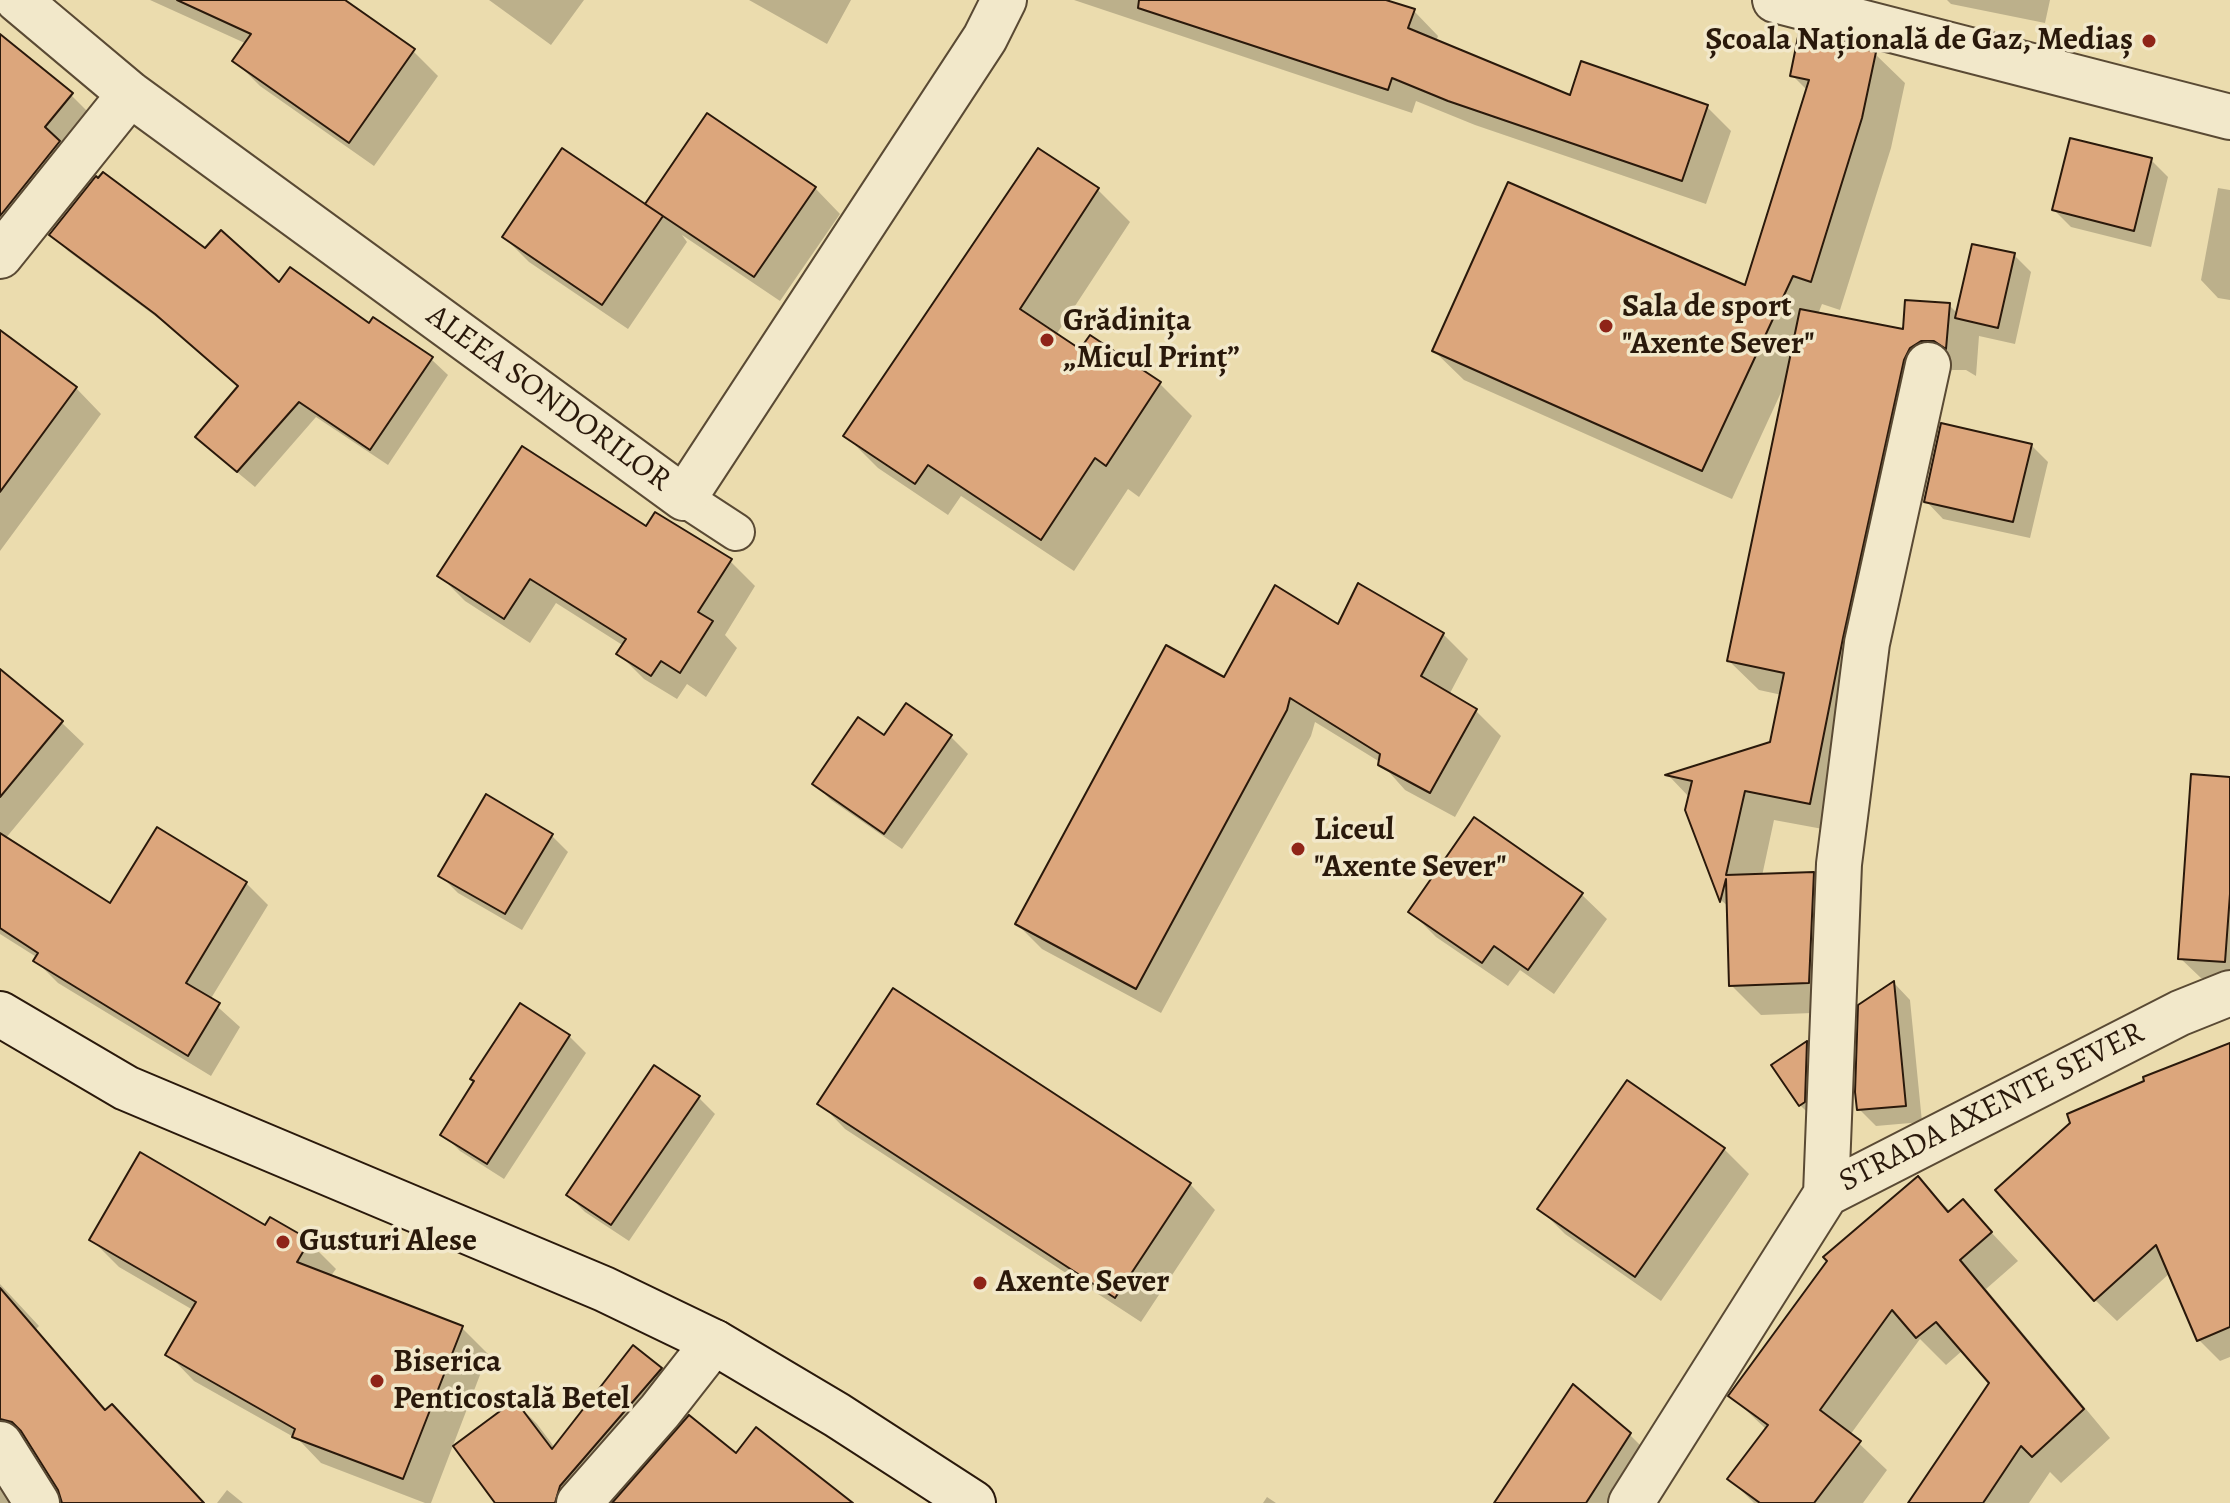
<!DOCTYPE html>
<meta charset="utf-8">
<style>
body{margin:0}
canvas{display:block;background:#ebdcae}
</style>
<canvas width="2230" height="1503"></canvas>
<script>
const ctx = document.querySelector('canvas').getContext('2d');
ctx.lineJoin = 'round';
function paint(path, color) {
  ctx.fillStyle = color;
  ctx.fill(path, 'evenodd');
}
function poly(rows) {
  const path = new Path2D();
  for (const r of rows) {
    path.moveTo(r[0], r[1]);
    for (let i = 2; i < r.length; i += 2) path.lineTo(r[i], r[i + 1]);
  }
  return path;
}
function strokePath(path, color, width, dash) {
  ctx.strokeStyle = color;
  ctx.lineWidth = width;
  ctx.lineCap = dash ? 'butt' : 'round';
  ctx.setLineDash(dash || []);
  ctx.stroke(path);
}
function write(font, color, halo, rows, align = 'center') {
  ctx.font = font + ' Alegreya,serif';
  ctx.lineWidth = 7;
  ctx.setLineDash([]);
  ctx.textBaseline = 'middle';
  ctx.strokeStyle = halo;
  ctx.fillStyle = color;
  for (const [text, x, y, turn = 0] of rows) {
    ctx.save();
    ctx.translate(x, y);
    ctx.rotate((+turn || 0) * Math.PI / 180);
    ctx.textAlign = isNaN(turn) ? turn : align;
    if (halo) ctx.strokeText(text, 0, 0);
    ctx.fillText(text, 0, 0);
    ctx.restore();
  }
}
paint(poly([
 [150,0,342,0,413,51,438,76,374,166,260,86,235,61,247,44],
 [489,0,584,0,551,45],
 [749,0,851,0,827,44],
 [1074,0,1380,0,1414,11,1438,36,1436,42,1571,97,1707,107,1731,131,1706,204,1475,125,1416,101,1412,113],
 [1947,0,2050,0,2045,23,1951,4],
 [0,50,71,95,88,112,21,228,0,208],
 [1875,54,1905,83,1891,148,1840,310,1822,304,1818,314,1905,332,1949,305,1958,314,2014,255,2031,272,2015,344,1979,336,1976,376,1966,370,1952,370,1940,377,1839,832,1774,820,1762,876,1813,874,1843,904,1838,1012,1761,1015,1731,985,1729,907,1722,901,1687,810,1690,798,1669,776,1772,743,1782,695,1759,690,1729,661,1784,386,1732,499,1464,380,1434,351,1746,288,1807,90,1792,75],
 [708,115,815,188,840,214,780,301,682,235,687,242,628,329,529,262,504,237,653,211],
 [1039,151,1098,190,1130,222,1056,335,1081,352,1091,338,1160,384,1192,416,1139,497,1128,489,1074,571,961,496,948,515,878,468,846,436],
 [2151,160,2168,177,2151,247,2071,227,2054,210],
 [2218,188,2230,190,2230,300,2218,298,2201,280],
 [52,235,205,251,369,326,431,359,448,375,388,465,316,417,255,487,214,453,239,387,174,330,68,251],
 [0,333,76,388,101,414,0,551],
 [2031,445,2048,462,2030,538,1943,519,1926,501],
 [646,529,730,561,755,586,725,635,737,648,706,697,687,684,677,699,644,679,619,654,624,646,556,603,530,643,465,601,440,576],
 [1339,627,1443,634,1468,659,1449,695,1475,710,1501,736,1455,817,1405,790,1380,762,1315,722,1311,736,1161,1013,1042,949,1017,924,1225,679],
 [0,672,62,723,84,744,5,839,111,906,246,883,268,905,210,1000,240,1027,211,1076,58,983,36,961,38,958,0,934],
 [885,737,951,737,968,754,902,849,831,800,814,784],
 [2230,779,2230,980,2201,978,2180,958],
 [551,835,568,852,522,930,458,893,441,876],
 [1581,894,1607,919,1554,994,1520,970,1508,986,1436,937,1411,912],
 [1894,983,1910,1000,1922,1122,1876,1126,1859,1109],
 [569,1036,586,1053,504,1179,460,1151,443,1134],
 [1807,1043,1814,1051,1808,1113,1800,1105],
 [2230,1045,2230,1357,2220,1361,2199,1340,2170,1273,2117,1321,2095,1300],
 [698,1097,715,1114,629,1241,585,1212,568,1195],
 [820,1103,1190,1184,1215,1210,1141,1322,845,1129],
 [1724,1149,1749,1174,1661,1301,1565,1234,1540,1209],
 [1918,1179,1951,1212,1963,1202,2018,1261,1986,1289,2110,1438,2061,1483,2050,1472,2029,1503,1912,1503,1991,1383,1963,1350,1946,1365,1920,1339,1850,1435,1887,1470,1863,1503,1754,1503,1730,1479,1767,1430,1731,1396],
 [266,1228,309,1242,336,1269,330,1277,462,1328,488,1354,431,1503,425,1503,321,1463,299,1440,194,1381,168,1354,193,1310,119,1267,92,1240],
 [0,1284,39,1326,36,1329,107,1412,203,1503,64,1503,60,1489,30,1441,22,1439,0,1451],
 [661,1369,683,1391,587,1503,498,1503,515,1402,537,1424,555,1448],
 [1630,1435,1662,1467,1639,1503,1497,1503],
 [0,1482,13,1503,0,1503],
 [227,1490,243,1503,217,1503],
 [1267,1497,1276,1503,1263,1503]
]), '#0003');
const building = poly([
 [177,0,345,0,415,49,349,143,232,61,251,34,177,0],
 [1139,0,1386,0,1415,9,1408,28,1570,95,1581,61,1708,105,1682,181,1448,101,1392,78,1388,90,1138,8,1139,0],
 [1799,32,1876,52,1862,118,1811,282,1793,276,1702,471,1432,351,1508,182,1745,285,1809,80,1790,76,1799,32],
 [0,34,73,93,45,127,60,141,0,216,0,34],
 [707,113,816,187,754,277,645,204,707,113],
 [2070,138,2152,158,2134,231,2052,210,2070,138],
 [562,148,663,216,602,305,502,237,562,148],
 [1038,148,1099,188,1020,309,1080,349,1090,335,1161,382,1106,466,1095,458,1041,540,928,465,915,484,843,436,1038,148],
 [103,172,205,248,221,230,279,282,290,267,369,323,373,317,433,357,370,450,299,402,237,472,195,437,238,386,155,314,49,235,96,176,98,178,103,172],
 [1972,244,2015,253,1998,328,1955,318,1972,244],
 [1905,300,1950,303,1946,349,1934,341,1921,341,1910,348,1904,360,1843,638,1810,804,1745,791,1726,875,1814,872,1809,983,1729,986,1726,879,1720,902,1685,810,1692,781,1665,775,1770,742,1784,673,1727,661,1800,309,1903,329,1905,300],
 [0,330,77,387,0,492,0,330],
 [1941,423,2032,444,2013,522,1924,502,1941,423],
 [522,446,646,526,655,512,732,559,698,612,713,621,680,673,661,661,651,676,616,654,626,639,530,579,504,619,437,576,522,446],
 [1358,583,1444,633,1421,676,1477,709,1430,793,1378,765,1380,754,1290,698,1287,710,1136,989,1015,924,1166,645,1224,677,1275,585,1338,624,1358,583],
 [0,669,63,721,0,797,0,669],
 [906,703,952,735,884,834,812,784,858,717,884,735,906,703],
 [2191,774,2230,777,2230,894,2225,962,2178,959,2191,774],
 [486,794,553,834,505,914,438,876,486,794],
 [1474,817,1583,893,1528,970,1494,946,1482,963,1408,912,1474,817],
 [157,827,247,882,186,983,220,1003,188,1056,33,961,38,953,0,928,0,833,110,903,157,827],
 [1894,981,1906,1106,1857,1110,1855,1092,1858,1005,1894,981],
 [893,988,1191,1183,1115,1298,817,1104,893,988],
 [520,1003,570,1035,487,1164,440,1135,474,1081,470,1079,520,1003],
 [1807,1041,1805,1102,1799,1106,1771,1065,1807,1041],
 [2230,1043,2230,1327,2197,1341,2156,1245,2094,1301,1995,1190,2070,1123,2067,1114,2144,1081,2143,1077,2230,1043],
 [654,1065,700,1096,611,1225,566,1195,654,1065],
 [1627,1080,1725,1148,1635,1277,1537,1209,1627,1080],
 [140,1152,265,1225,270,1217,310,1240,297,1262,463,1326,403,1479,292,1437,295,1429,165,1355,196,1302,89,1240,140,1152],
 [1918,1176,1948,1212,1963,1199,1992,1232,1960,1260,2084,1409,2032,1457,2021,1446,1983,1503,1908,1503,1989,1383,1936,1322,1916,1338,1892,1310,1820,1410,1861,1441,1814,1503,1760,1503,1727,1479,1768,1425,1728,1396,1827,1261,1823,1257,1918,1176],
 [0,1288,105,1410,112,1404,204,1503,62,1503,58,1490,21,1431,12,1422,0,1419,0,1288],
 [633,1345,662,1368,560,1486,555,1503,495,1503,453,1446,515,1400,552,1449,633,1345],
 [1573,1384,1631,1433,1586,1503,1494,1503,1573,1384],
 [689,1415,736,1453,756,1427,853,1503,612,1503,689,1415]
]);
paint(building, '#dca67c');
strokePath(building, '#2a190b', 2);
const pedestrian = poly([
 [684,498,736,532]
]);
const minor = poly([
 [18,0,130,94,684,498,985,38,1004,0],
 [1775,0,2230,117],
 [0,256,130,94],
 [1826,1194,1839,864,1867,643,1928,365],
 [0,1444,37,1503],
 [579,1503,660,1411,714,1342],
 [1631,1503,1826,1194,2180,1013,2230,993]
]);
const secondary = poly([
 [0,1014,126,1088,604,1289,714,1342,837,1415,973,1503]
]);
strokePath(pedestrian, '#5a4a34', 40);
strokePath(minor, '#5a4a34', 48);
strokePath(secondary, '#2a190b', 48);
strokePath(pedestrian, '#f2e8ca', 36);
strokePath(minor, '#f2e8ca', 44);
strokePath(secondary, '#f2e8ca', 44);
for (const [x, y, r, color] of [
 [2149,41,8,"#8f2418"],
 [1606,326,8,"#8f2418"],
 [1047,340,8,"#8f2418"],
 [1298,849,8,"#8f2418"],
 [283,1242,8,"#8f2418"],
 [980,1283,8,"#8f2418"],
 [377,1381,8,"#8f2418"]
]) {
  const dot = new Path2D();
  dot.arc(x, y, r, 0, 2 * Math.PI);
  ctx.fillStyle = color;
  ctx.fill(dot);
  strokePath(dot, '#f2e8ca', 3);
}
write('bold 32px', '#2a190b', '#f2e8ca', [
 ["Școala Națională de Gaz, Mediaș",2133,41,"right"],
 ["Sala de sport",1622,308],
 ["\"Axente Sever\"",1622,345],
 ["Grădinița",1063,322],
 ["„Micul Prinț”",1063,359],
 ["Liceul",1314,831],
 ["\"Axente Sever\"",1314,868],
 ["Gusturi Alese",299,1242],
 ["Axente Sever",996,1283],
 ["Biserica",393,1363],
 ["Penticostală Betel",393,1400]
], 'left');
write('32px', '#2a190b', '#f2e8ca', [
 ["ALEEA SONDORILOR",548,399,36],
 ["STRADA AXENTE SEVER",1992,1108,-27]
]);
</script>
